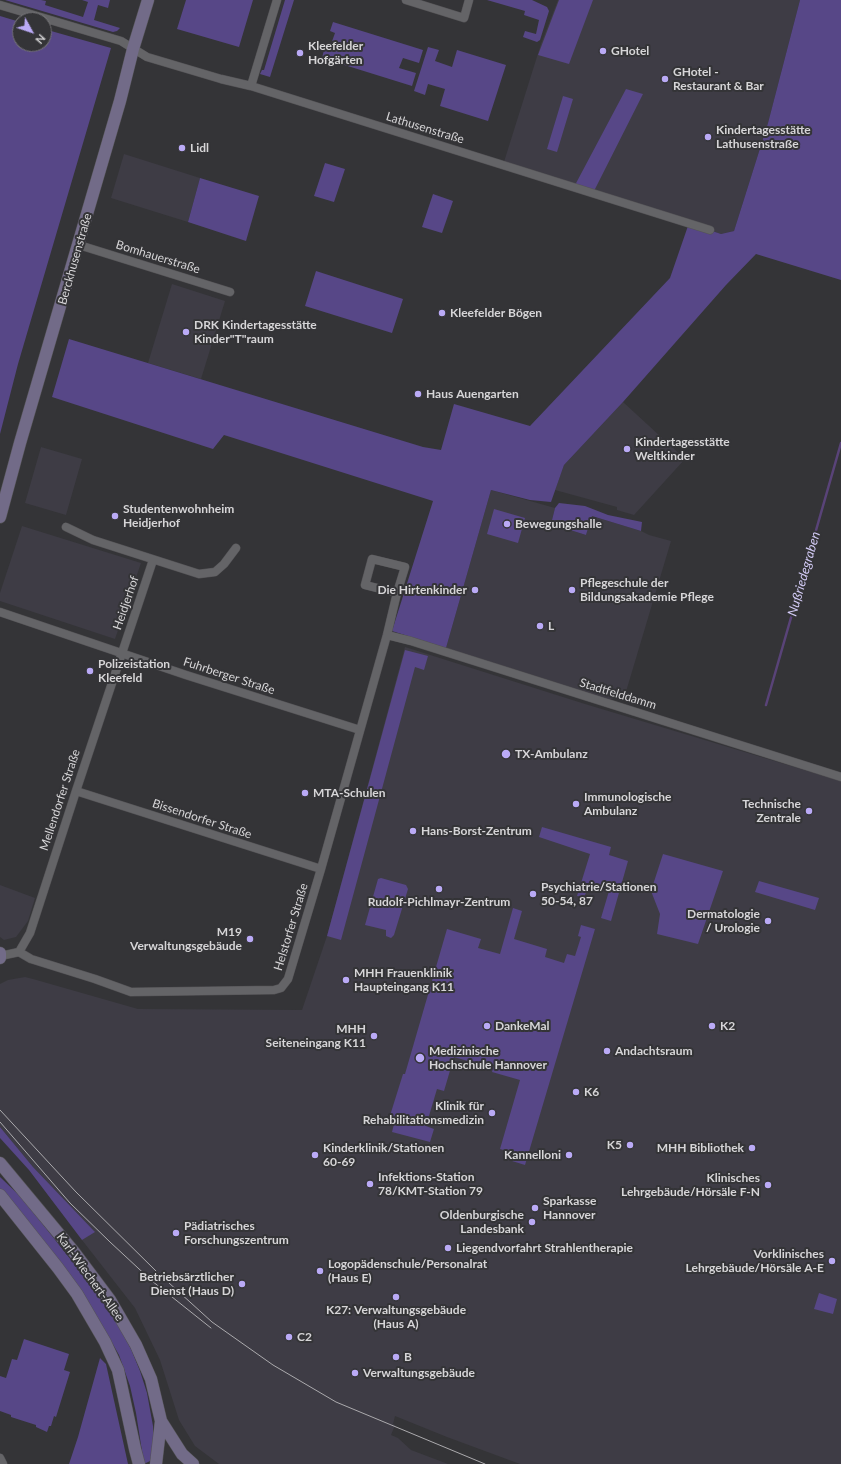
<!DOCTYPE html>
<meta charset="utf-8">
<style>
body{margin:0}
#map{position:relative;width:841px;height:1464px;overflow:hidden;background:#343437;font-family:Lato,sans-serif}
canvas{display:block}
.north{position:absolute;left:12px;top:12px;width:40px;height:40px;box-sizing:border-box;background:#343437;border:1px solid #757477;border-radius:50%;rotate:130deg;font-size:11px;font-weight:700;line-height:16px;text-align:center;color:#d6d5d7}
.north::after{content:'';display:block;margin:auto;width:14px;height:18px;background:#baaaf6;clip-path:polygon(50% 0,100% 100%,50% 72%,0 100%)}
</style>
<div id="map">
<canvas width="841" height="1464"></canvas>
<div class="north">N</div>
</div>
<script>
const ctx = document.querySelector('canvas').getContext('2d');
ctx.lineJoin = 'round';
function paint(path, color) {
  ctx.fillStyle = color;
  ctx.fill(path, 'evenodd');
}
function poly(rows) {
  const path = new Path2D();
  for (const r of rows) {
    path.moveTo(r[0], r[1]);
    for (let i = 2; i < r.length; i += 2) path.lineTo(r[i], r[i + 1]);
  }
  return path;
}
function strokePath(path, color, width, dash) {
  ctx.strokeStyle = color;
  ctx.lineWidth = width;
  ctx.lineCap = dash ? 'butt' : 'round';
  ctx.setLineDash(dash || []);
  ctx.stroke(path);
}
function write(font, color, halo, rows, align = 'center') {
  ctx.font = font + ' Lato,sans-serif';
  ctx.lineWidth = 4;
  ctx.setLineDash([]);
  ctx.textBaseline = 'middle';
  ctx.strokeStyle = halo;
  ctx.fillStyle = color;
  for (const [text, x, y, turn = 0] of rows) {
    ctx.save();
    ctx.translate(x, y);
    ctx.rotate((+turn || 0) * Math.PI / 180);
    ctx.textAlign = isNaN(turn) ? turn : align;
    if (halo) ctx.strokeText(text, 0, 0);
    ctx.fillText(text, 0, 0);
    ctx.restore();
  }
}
paint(poly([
 [558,0,800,0,768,123,734,231,721,234,503,165,541,44],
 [124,154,200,178,188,222,111,198],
 [172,284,225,301,201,379,148,363],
 [623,402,685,459,634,515,617,510,617,507,555,490,564,465],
 [41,447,82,459,66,515,25,503],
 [491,490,555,508,551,524,586,535,592,516,641,531,649,535,671,541,625,695,617,693,613,699,609,699,446,648],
 [22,526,141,563,115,639,0,601,0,593],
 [405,647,585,704,841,781,841,1464,520,1464,447,1437,395,1416,393,1424,395,1425,391,1435,398,1438,411,1450,448,1464,219,1464,195,1446,179,1420,160,1360,135,1308,82,1240,94,1231,33,1167,0,1127,0,984,8,980,25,977,33,979,138,1009,302,1010,327,936],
 [0,885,35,898,28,921,16,937,4,940,0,937]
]), '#3e3c45');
paint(poly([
 [5,0,41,0,46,1,45,5,83,17,88,2,82,0,110,0,108,8,98,5,94,20,120,28,117,31,113,32],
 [186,0,253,0,239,47,177,29],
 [285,0,294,0,270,77,260,74,262,70,264,70],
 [487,0,532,0,547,7,549,11,540,40,537,42,523,37,525,31,536,34,539,20,524,15,525,11],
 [559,0,593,0,569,64,538,55],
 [800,0,841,0,841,280,756,254,726,285,623,402,564,465,551,502,530,500,491,490,446,648,392,631,433,501,224,435,213,449,52,397,69,339,423,447,441,450,454,404,530,426,670,278,689,223,721,234,734,231,768,123],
 [0,16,20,22,20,44,44,44,44,29,111,48,18,364,0,434],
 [333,22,423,50,419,63,403,58,399,68,416,73,412,86,322,58,325,46,330,47,335,33,330,31],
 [428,47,439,50,435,61,452,67,457,50,506,65,488,121,440,106,445,89,428,84,425,95,414,91],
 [626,89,643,94,593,193,574,187],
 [563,96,573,99,557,152,547,149],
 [325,163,345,169,334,202,314,196],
 [200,178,259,196,246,241,188,222],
 [433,194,453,201,442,233,422,227],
 [316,271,403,299,392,333,305,306],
 [559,503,585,506,608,515,642,522,641,531,592,516,586,535,551,524,555,508],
 [494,509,525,518,518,543,487,534],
 [405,650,428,656,424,670,415,667,341,940,327,936],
 [542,827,611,847,609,855,628,861,611,921,601,918,609,891,589,886,584,897,577,896,590,854,539,837],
 [663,854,723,871,698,944,657,934,660,914,651,891],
 [381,878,406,885,408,889,394,935,391,938,386,936,386,930,365,925,378,879],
 [759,881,819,898,815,910,755,892],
 [513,908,522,911,514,939,547,949,545,957,564,963,567,954,575,956,581,937,578,936,581,925,595,929,525,1165,512,1161,514,1153,500,1149,520,1080,492,1072,494,1065,479,1061,478,1064,454,1057,444,1091,437,1089,426,1126,434,1129,430,1142,392,1132,394,1124,388,1122,403,1074,405,1074,447,929,481,939,478,948,500,954],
 [0,1127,33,1167,95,1232,82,1240,29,1170,0,1138],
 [0,1177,22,1198,90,1284,117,1323,131,1349,140,1371,147,1393,153,1426,153,1449,150,1461,144,1464,136,1413,130,1386,119,1355,107,1334,66,1273,0,1190],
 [819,1293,837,1299,833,1314,814,1309],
 [24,1339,69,1354,64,1370,70,1372,56,1417,54,1416,51,1426,49,1426,47,1432,36,1427,36,1425,11,1417,11,1415,0,1411,0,1376,6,1378,12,1359,17,1360],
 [100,1358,106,1364,128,1464,69,1464,78,1437]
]), '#574787');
strokePath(poly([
 [766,705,841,443]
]), '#594378', 2.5);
const street = poly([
 [406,0,464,18,469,0],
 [0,5,121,41,147,57,221,79,251,86,710,230],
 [251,86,277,0],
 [79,245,230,292],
 [66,527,93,540,199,574,215,572,224,564,236,548],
 [0,612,186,675,360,730],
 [387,635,411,641,841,777],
 [76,791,321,869],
 [19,952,30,933,76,791,153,560],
 [0,956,19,952,31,959,95,979,131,992,274,990,281,988,288,979,321,869,387,635,397,593,365,585,372,559,405,567,397,593],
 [0,1458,3,1464]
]);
const secondary = poly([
 [0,517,20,443,120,101,133,49,148,0],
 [0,953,0,958],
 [0,1163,74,1252,110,1300,136,1345,151,1379,161,1421,182,1454,193,1464],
 [0,1195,58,1268,77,1294,105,1342,118,1370,135,1449,139,1464],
 [156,1464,161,1421]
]);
strokePath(street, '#545356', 9);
strokePath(secondary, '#545356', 13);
strokePath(street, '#646467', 8);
strokePath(secondary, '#726b88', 12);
strokePath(poly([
 [0,1110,76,1192,158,1273,212,1322,273,1365,336,1402,485,1464],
 [0,1122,70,1203,110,1242,152,1281,211,1328]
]), '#abaaad', 1);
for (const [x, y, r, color] of [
 [603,51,4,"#baaaf6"],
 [300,53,4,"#baaaf6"],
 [665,79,4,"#baaaf6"],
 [708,137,4,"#baaaf6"],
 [182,148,4,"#baaaf6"],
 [442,313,4,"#baaaf6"],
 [186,332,4,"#baaaf6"],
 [418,394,4,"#baaaf6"],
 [627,449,4,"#baaaf6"],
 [115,516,4,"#baaaf6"],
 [507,524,4,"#baaaf6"],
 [475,590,4,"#baaaf6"],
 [572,590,4,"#baaaf6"],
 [540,626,4,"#baaaf6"],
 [90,671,4,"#baaaf6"],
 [506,754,5,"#baaaf6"],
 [305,793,4,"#baaaf6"],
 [576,804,4,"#baaaf6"],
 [809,811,4,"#baaaf6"],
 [413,831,4,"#baaaf6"],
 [439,889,4,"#baaaf6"],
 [533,894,4,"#baaaf6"],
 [768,921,4,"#baaaf6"],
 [250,939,4,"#baaaf6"],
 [346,980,4,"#baaaf6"],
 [487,1026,4,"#baaaf6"],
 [712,1026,4,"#baaaf6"],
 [374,1036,4,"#baaaf6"],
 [607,1051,4,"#baaaf6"],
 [420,1058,5,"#baaaf6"],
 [576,1092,4,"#baaaf6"],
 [492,1113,4,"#baaaf6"],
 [630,1145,4,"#baaaf6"],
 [752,1148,4,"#baaaf6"],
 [315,1155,4,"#baaaf6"],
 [569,1155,4,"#baaaf6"],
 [370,1184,4,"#baaaf6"],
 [768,1185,4,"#baaaf6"],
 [535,1208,4,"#baaaf6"],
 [532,1222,4,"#baaaf6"],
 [176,1233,4,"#baaaf6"],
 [448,1248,4,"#baaaf6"],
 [832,1261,4,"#baaaf6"],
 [320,1271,4,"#baaaf6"],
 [242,1284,4,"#baaaf6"],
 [396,1297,4,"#baaaf6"],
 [289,1337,4,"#baaaf6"],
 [396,1357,4,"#baaaf6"],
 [355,1373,4,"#baaaf6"]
]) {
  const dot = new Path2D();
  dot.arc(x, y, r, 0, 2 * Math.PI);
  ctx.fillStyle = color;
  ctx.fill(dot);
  strokePath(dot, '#343437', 1.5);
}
write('bold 12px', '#d6d5d7', '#343437', [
 ["Kleefelder",308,46],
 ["Hofgärten",308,60],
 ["GHotel",611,51],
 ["GHotel -",673,72],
 ["Restaurant & Bar",673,86],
 ["Kindertagesstätte",716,130],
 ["Lathusenstraße",716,144],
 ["Lidl",190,148],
 ["Kleefelder Bögen",450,313],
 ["DRK Kindertagesstätte",194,325],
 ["Kinder\"T\"raum",194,339],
 ["Haus Auengarten",426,394],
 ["Kindertagesstätte",635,442],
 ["Weltkinder",635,456],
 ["Studentenwohnheim",123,509],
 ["Heidjerhof",123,523],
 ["Bewegungshalle",515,524],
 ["Pflegeschule der",580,583],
 ["Bildungsakademie Pflege",580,597],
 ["Die Hirtenkinder",467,590,"right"],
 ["L",548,626],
 ["Polizeistation",98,664],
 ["Kleefeld",98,678],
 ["TX-Ambulanz",515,754],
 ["MTA-Schulen",313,793],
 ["Immunologische",584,797],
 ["Ambulanz",584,811],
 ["Technische",801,804,"right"],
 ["Zentrale",801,818,"right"],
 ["Hans-Borst-Zentrum",421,831],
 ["Psychiatrie/Stationen",541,887],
 ["50-54, 87",541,901],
 ["Rudolf-Pichlmayr-Zentrum",439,902,"center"],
 ["Dermatologie",760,914,"right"],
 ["/ Urologie",760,928,"right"],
 ["M19",242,932,"right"],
 ["Verwaltungsgebäude",242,946,"right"],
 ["MHH Frauenklinik",354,973],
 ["Haupteingang K11",354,987],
 ["DankeMal",495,1026],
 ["K2",720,1026],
 ["MHH",366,1029,"right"],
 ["Seiteneingang K11",366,1043,"right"],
 ["Medizinische",429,1051],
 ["Hochschule Hannover",429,1065],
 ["Andachtsraum",615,1051],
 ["K6",584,1092],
 ["Klinik für",484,1106,"right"],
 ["Rehabilitationsmedizin",484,1120,"right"],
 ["K5",622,1145,"right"],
 ["Kinderklinik/Stationen",323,1148],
 ["60-69",323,1162],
 ["MHH Bibliothek",744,1148,"right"],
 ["Kannelloni",561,1155,"right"],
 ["Infektions-Station",378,1177],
 ["78/KMT-Station 79",378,1191],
 ["Klinisches",760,1178,"right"],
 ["Lehrgebäude/Hörsäle F-N",760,1192,"right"],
 ["Sparkasse",543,1201],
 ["Hannover",543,1215],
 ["Oldenburgische",524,1215,"right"],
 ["Landesbank",524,1229,"right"],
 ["Pädiatrisches",184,1226],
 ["Forschungszentrum",184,1240],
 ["Liegendvorfahrt Strahlentherapie",456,1248],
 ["Vorklinisches",824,1254,"right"],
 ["Lehrgebäude/Hörsäle A-E",824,1268,"right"],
 ["Logopädenschule/Personalrat",328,1264],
 ["(Haus E)",328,1278],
 ["Betriebsärztlicher",234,1277,"right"],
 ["Dienst (Haus D)",234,1291,"right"],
 ["K27: Verwaltungsgebäude",396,1310,"center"],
 ["(Haus A)",396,1324,"center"],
 ["C2",297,1337],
 ["B",404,1357],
 ["Verwaltungsgebäude",363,1373]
], 'left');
write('12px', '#d6d5d7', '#343437', [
 ["Lathusenstraße",425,128,17],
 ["Bomhauerstraße",158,257,17],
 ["Berckhusenstraße",75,259,-74],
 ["Heidjerhof",126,603,-71],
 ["Fuhrberger Straße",229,676,18],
 ["Stadtfelddamm",618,694,17],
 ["Mellendorfer Straße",60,800,-72],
 ["Bissendorfer Straße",202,819,18],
 ["Helstorfer Straße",291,927,-73],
 ["Karl-Wiechert-Allee",90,1277,54]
]);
write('italic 13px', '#d4ccf7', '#343437', [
 ["Nußriedegraben",804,574,-74]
]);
</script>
